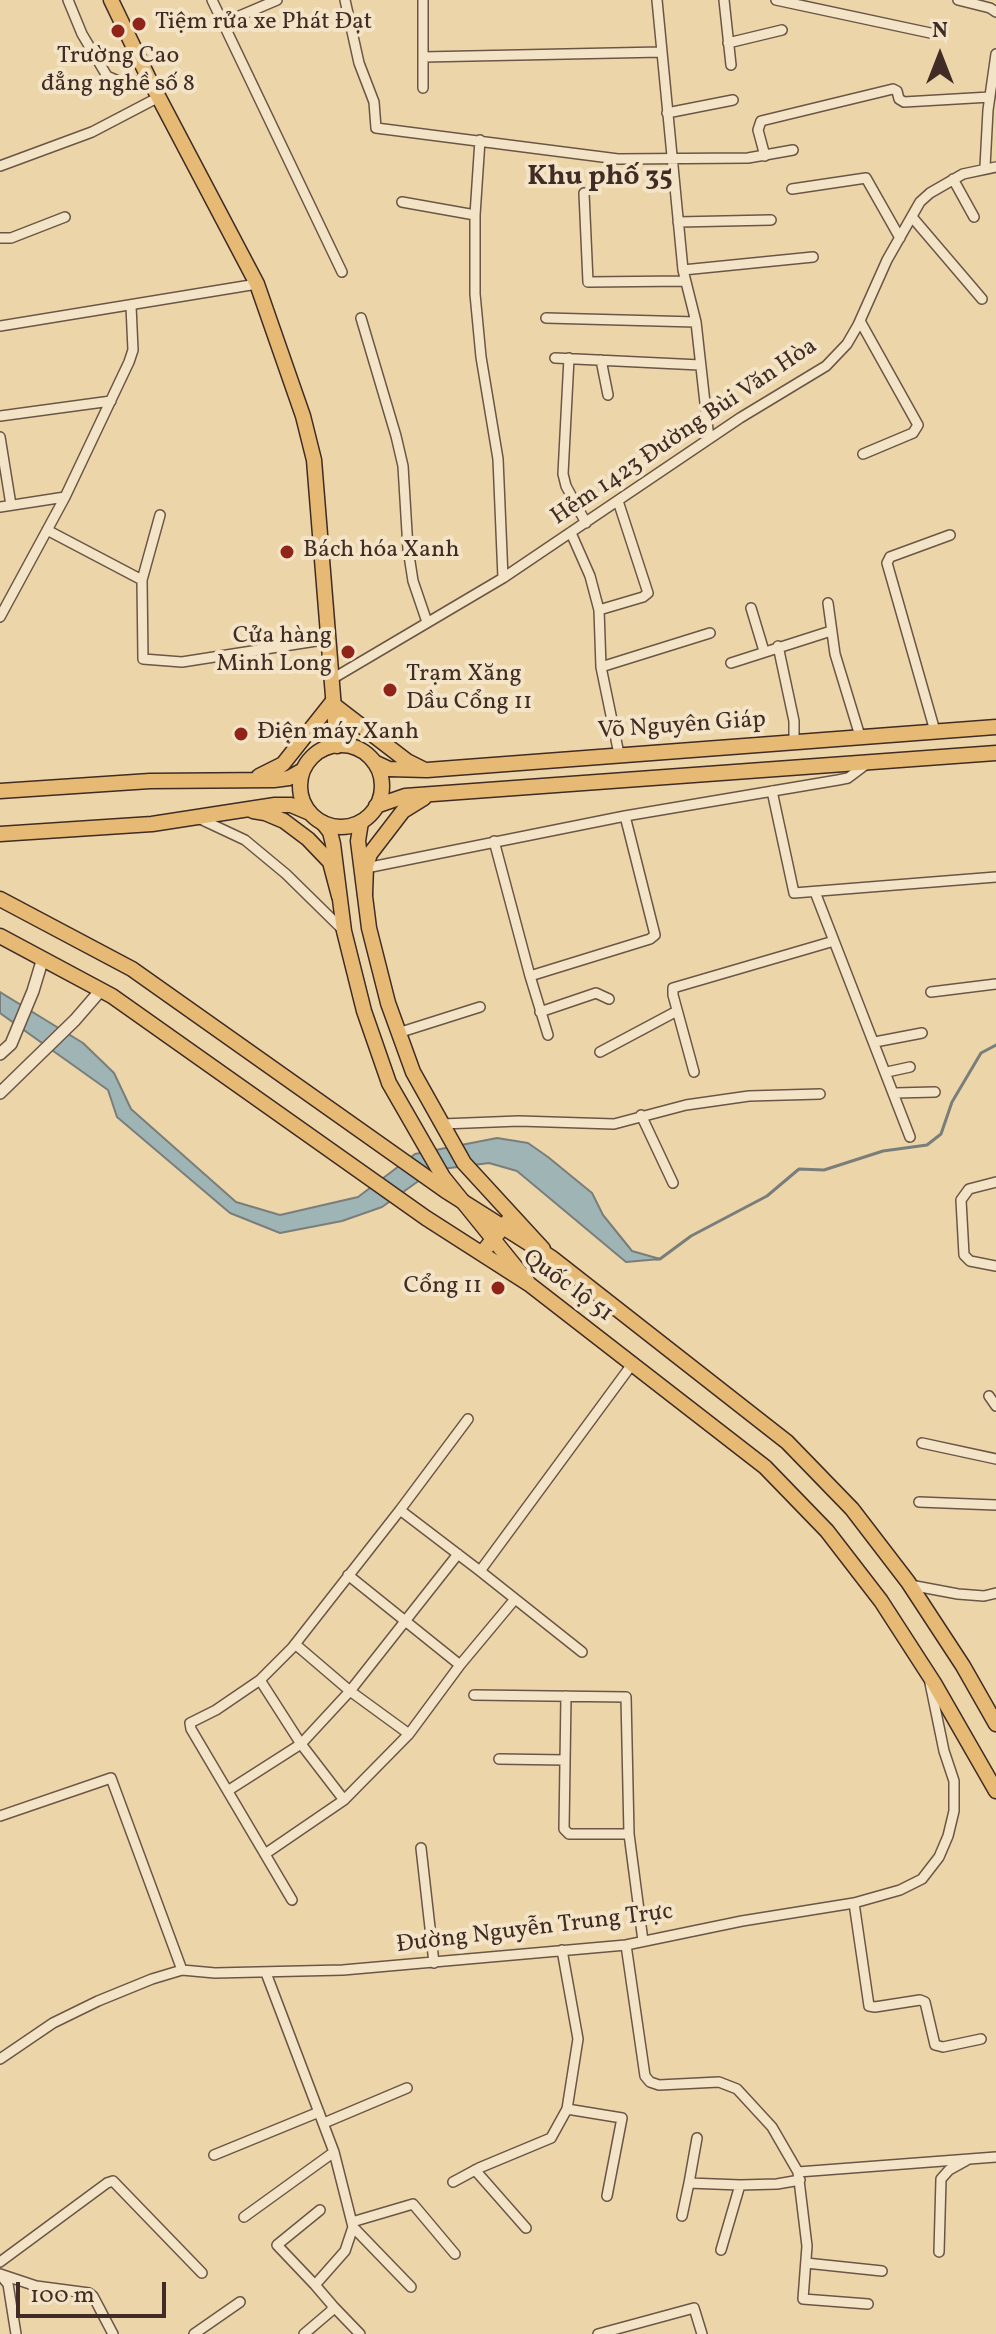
<!DOCTYPE html>
<meta charset="utf-8">
<style>
body{margin:0}
#map{position:relative;width:996px;height:2334px;overflow:hidden;background:#edd5aa;font-family:Vollkorn,serif}
canvas{display:block}
.north{position:absolute;left:900px;top:16px;width:80px;height:80px;-webkit-text-stroke:6px #f3e4c8;paint-order:stroke;rotate:0deg;font-size:22px;font-weight:700;line-height:32px;text-align:center;color:#402c24}
.north::after{content:'';display:block;margin:auto;width:28px;height:36px;background:#402c24;clip-path:polygon(50% 0,100% 100%,50% 72%,0 100%)}
.scale{position:absolute;left:16px;top:2282px;width:150px;height:36px;box-sizing:border-box;border:4px solid #402c24;border-top:0;padding-left:10px;font-size:24px;line-height:28px;white-space:nowrap;color:#402c24;-webkit-text-stroke:6px #f3e4c8;paint-order:stroke}
</style>
<div id="map">
<canvas width="996" height="2334"></canvas>
<div class="north">N</div>
<div class="scale">100 m</div>
</div>
<script>
const ctx = document.querySelector('canvas').getContext('2d');
ctx.lineJoin = 'round';
function paint(path, color) {
  ctx.fillStyle = color;
  ctx.fill(path, 'evenodd');
}
function poly(rows) {
  const path = new Path2D();
  for (const r of rows) {
    if (r.length === 3) {
      path.moveTo(r[0] + r[2], r[1]);
      path.arc(r[0], r[1], r[2], 0, 2 * Math.PI);
      continue;
    }
    path.moveTo(r[0], r[1]);
    for (let i = 2; i < r.length; i += 2) path.lineTo(r[i], r[i + 1]);
  }
  return path;
}
function strokePath(path, color, width, dash) {
  ctx.strokeStyle = color;
  ctx.lineWidth = width;
  ctx.lineCap = dash ? 'butt' : 'round';
  ctx.setLineDash(dash || []);
  ctx.stroke(path);
}
function write(font, color, halo, rows, align = 'center') {
  ctx.font = font + ' Vollkorn,serif';
  ctx.lineWidth = 8;
  ctx.setLineDash([]);
  ctx.textBaseline = 'middle';
  ctx.strokeStyle = halo;
  ctx.fillStyle = color;
  for (const [text, x, y, turn = 0] of rows) {
    ctx.save();
    ctx.translate(x, y);
    ctx.rotate((+turn || 0) * Math.PI / 180);
    ctx.textAlign = isNaN(turn) ? turn : align;
    if (halo) ctx.strokeText(text, 0, 0);
    ctx.fillText(text, 0, 0);
    ctx.restore();
  }
}
const water = poly([
 [0,992,83,1043,114,1073,131,1109,236,1202,280,1215,358,1197,415,1154,497,1138,528,1143,548,1157,592,1193,603,1215,632,1251,660,1259,626,1262,517,1171,489,1163,434,1170,382,1207,342,1221,280,1233,230,1213,117,1117,108,1090,0,1013,0,992]
]);
paint(water, '#9fb5b5');
strokePath(water, '#797e7b', 2);
strokePath(poly([
 [656,1259,660,1259,691,1236,767,1196,799,1169,824,1170,883,1151,927,1145,941,1134,952,1102,981,1053,996,1045]
]), '#797e7b', 3);
const minor = poly([
 [68,0,82,34,107,76,125,84,149,79],
 [212,0,342,272],
 [345,0,359,63,374,102,376,128,618,159,748,158,793,150],
 [423,0,423,88],
 [657,0,683,270,696,322,709,439],
 [724,0,731,65],
 [776,0,935,34],
 [958,0,990,8,996,12],
 [223,23,277,0],
 [728,43,782,30],
 [423,57,661,52],
 [667,113,733,100],
 [480,140,475,215,475,294,481,357,498,459,503,578],
 [765,156,758,130,761,121,893,89,897,91,899,99,904,102,990,97],
 [0,166,92,132,159,97],
 [985,167,988,110,996,54],
 [953,179,974,217],
 [792,189,866,178,900,238],
 [584,193,588,282,685,281],
 [402,202,475,215],
 [912,217,982,299],
 [678,222,771,220],
 [0,238,11,238,65,217],
 [683,270,813,257],
 [361,318,396,436,403,466,408,549,413,581,427,622],
 [546,318,696,322],
 [860,321,918,425,913,433,863,454],
 [0,326,257,284],
 [555,358,700,365],
 [569,358,563,474,566,486,586,523],
 [601,360,608,395],
 [0,416,111,401],
 [0,437,11,505],
 [0,507,65,497],
 [47,530,142,580,143,659,182,662,329,639],
 [571,533,590,576,599,610,601,667,619,754],
 [142,580,160,515],
 [828,603,835,654,860,736],
 [751,608,764,651],
 [599,610,643,597,648,593,618,501],
 [0,617,65,497,129,362,133,350,131,306],
 [778,646,794,721,794,741],
 [731,663,831,631],
 [601,667,710,633],
 [332,679,503,578,740,418,826,366,847,344,858,325,887,260,920,202,930,193,963,174,996,167],
 [935,731,887,563,890,557,950,535],
 [772,791,794,893,996,877],
 [196,817,245,840,286,874,344,931],
 [494,841,530,976,650,939,655,935,625,816],
 [366,868,625,816,838,780,848,778,868,763],
 [815,892,910,1137],
 [530,976,548,1035],
 [931,992,996,984],
 [540,1012,596,993,609,999],
 [398,1033,480,1007],
 [875,1042,922,1033],
 [600,1052,677,1011],
 [694,1072,673,995,673,988,834,941],
 [887,1072,910,1067],
 [895,1093,935,1092],
 [641,1115,673,1183],
 [442,1124,519,1121,614,1124,686,1105,749,1096,820,1094],
 [996,1182,969,1189,961,1200,964,1255,970,1261,996,1266],
 [989,1396,996,1406],
 [922,1443,996,1459],
 [919,1502,996,1505],
 [400,1510,468,1419],
 [480,1571,582,1652],
 [348,1575,460,1665],
 [910,1585,958,1594,984,1596,996,1593],
 [295,1644,350,1691,409,1734],
 [260,1680,301,1744,344,1800],
 [474,1695,626,1697,629,1834,643,1941],
 [566,1696,564,1829,569,1834,629,1834],
 [499,1759,565,1760],
 [229,1790,301,1744,350,1691,458,1554],
 [0,1816,111,1778,182,1970],
 [421,1848,434,1963],
 [265,1854,344,1800,409,1734,460,1665,515,1599],
 [292,1900,191,1729,190,1723,216,1710,260,1680,292,1648,400,1510,480,1571,633,1363],
 [854,1903,869,2006,875,2007,920,2000,925,2002,935,2045,943,2047,981,2039],
 [626,1945,645,2076,650,2082,659,2085,719,2082,737,2089,772,2127,798,2172,996,2157],
 [266,1973,334,2152,353,2227,345,2251,315,2285,333,2306,331,2311,304,2334],
 [0,2059,53,2023,98,2001,152,1979,182,1970,215,1973,343,1970,626,1945,742,1921,854,1903,900,1890,922,1879,939,1857,948,1836,954,1811,954,1781,944,1751,930,1683],
 [567,2109,622,2118,607,2196],
 [324,2123,407,2088],
 [214,2155,319,2112],
 [475,2170,526,2228],
 [798,2172,807,2246,803,2299,868,2304],
 [453,2182,479,2168,551,2138,567,2109,578,2039,562,1950],
 [689,2183,697,2138],
 [682,2216,689,2183,740,2185,777,2184,800,2180],
 [244,2217,334,2152],
 [352,2222,413,2204,455,2254],
 [353,2227,411,2287],
 [721,2250,740,2185],
 [939,2252,941,2179,949,2170,967,2160],
 [0,2262,107,2183,113,2181,202,2273],
 [806,2263,882,2271],
 [0,2274,36,2286,89,2293,93,2296,113,2334],
 [2,2277,8,2284,16,2334],
 [315,2285,277,2245,320,2210],
 [333,2306,360,2334],
 [194,2334,240,2302],
 [598,2334,694,2308,702,2334]
]);
const tertiary = poly([
 [0,1054,11,1044,33,991,43,958],
 [0,1093,75,1020,101,990]
]);
const primary = poly([
 [111,0,149,79,257,284,303,416,314,460,337,746],
 [361,822,358,841,369,928,388,1003,413,1072,464,1163,543,1249],
 [323,823,330,832,333,844,344,931,364,1011,389,1083,443,1177,527,1281]
]);
const trunk = poly([
 [334,705,407,761,423,769],
 [341,786,41],
 [374,762,389,769,427,770,996,727],
 [259,776,283,764,333,701],
 [0,791,150,781,274,780,289,778,303,770],
 [376,806,405,796,996,753],
 [253,811,265,813,284,821,308,839,330,862,339,896],
 [0,834,152,824,275,805,291,805,310,813],
 [365,894,366,866,370,854,403,811,424,798],
 [0,899,132,969,446,1191,552,1258,787,1442,852,1509,908,1582,963,1666,996,1724],
 [0,936,112,996,426,1218,529,1284,765,1467,827,1531,881,1601,934,1683,996,1791],
 [482,1253,512,1216]
]);
strokePath(minor, '#6b5646', 12);
strokePath(tertiary, '#6b5646', 14);
strokePath(primary, '#402c24', 17);
strokePath(trunk, '#402c24', 17);
strokePath(minor, '#f3e4c8', 9);
strokePath(tertiary, '#f3e4c8', 11);
strokePath(primary, '#e6ba75', 14);
strokePath(trunk, '#e6ba75', 14);
for (const [x, y, r, color] of [
 [139,24,8,"#8f2418"],
 [118,31,8,"#8f2418"],
 [287,552,8,"#8f2418"],
 [348,652,8,"#8f2418"],
 [390,690,8,"#8f2418"],
 [241,734,8,"#8f2418"],
 [498,1288,8,"#8f2418"]
]) {
  const dot = new Path2D();
  dot.arc(x, y, r, 0, 2 * Math.PI);
  ctx.fillStyle = color;
  ctx.fill(dot);
  strokePath(dot, '#f3e4c8', 3);
}
write('24px', '#402c24', '#f3e4c8', [
 ["Tiệm rửa xe Phát Đạt",155,24],
 ["Trường Cao",118,58,"center"],
 ["đẳng nghề số 8",118,86,"center"],
 ["Bách hóa Xanh",303,552],
 ["Cửa hàng",332,638,"right"],
 ["Minh Long",332,666,"right"],
 ["Trạm Xăng",406,676],
 ["Dầu Cổng 11",406,704],
 ["Điện máy Xanh",257,734],
 ["Cổng 11",482,1288,"right"]
], 'left');
write('24px', '#402c24', '#f3e4c8', [
 ["Hẻm 1423 Đường Bùi Văn Hòa",685,433,-34],
 ["Võ Nguyên Giáp",682,727,-4],
 ["Quốc lộ 51",567,1287,36],
 ["Đường Nguyễn Trung Trực",535,1930,-7]
]);
write('bold 28px', '#402c24', '#f3e4c8', [
 ["Khu phố 35",600,179]
]);
</script>
